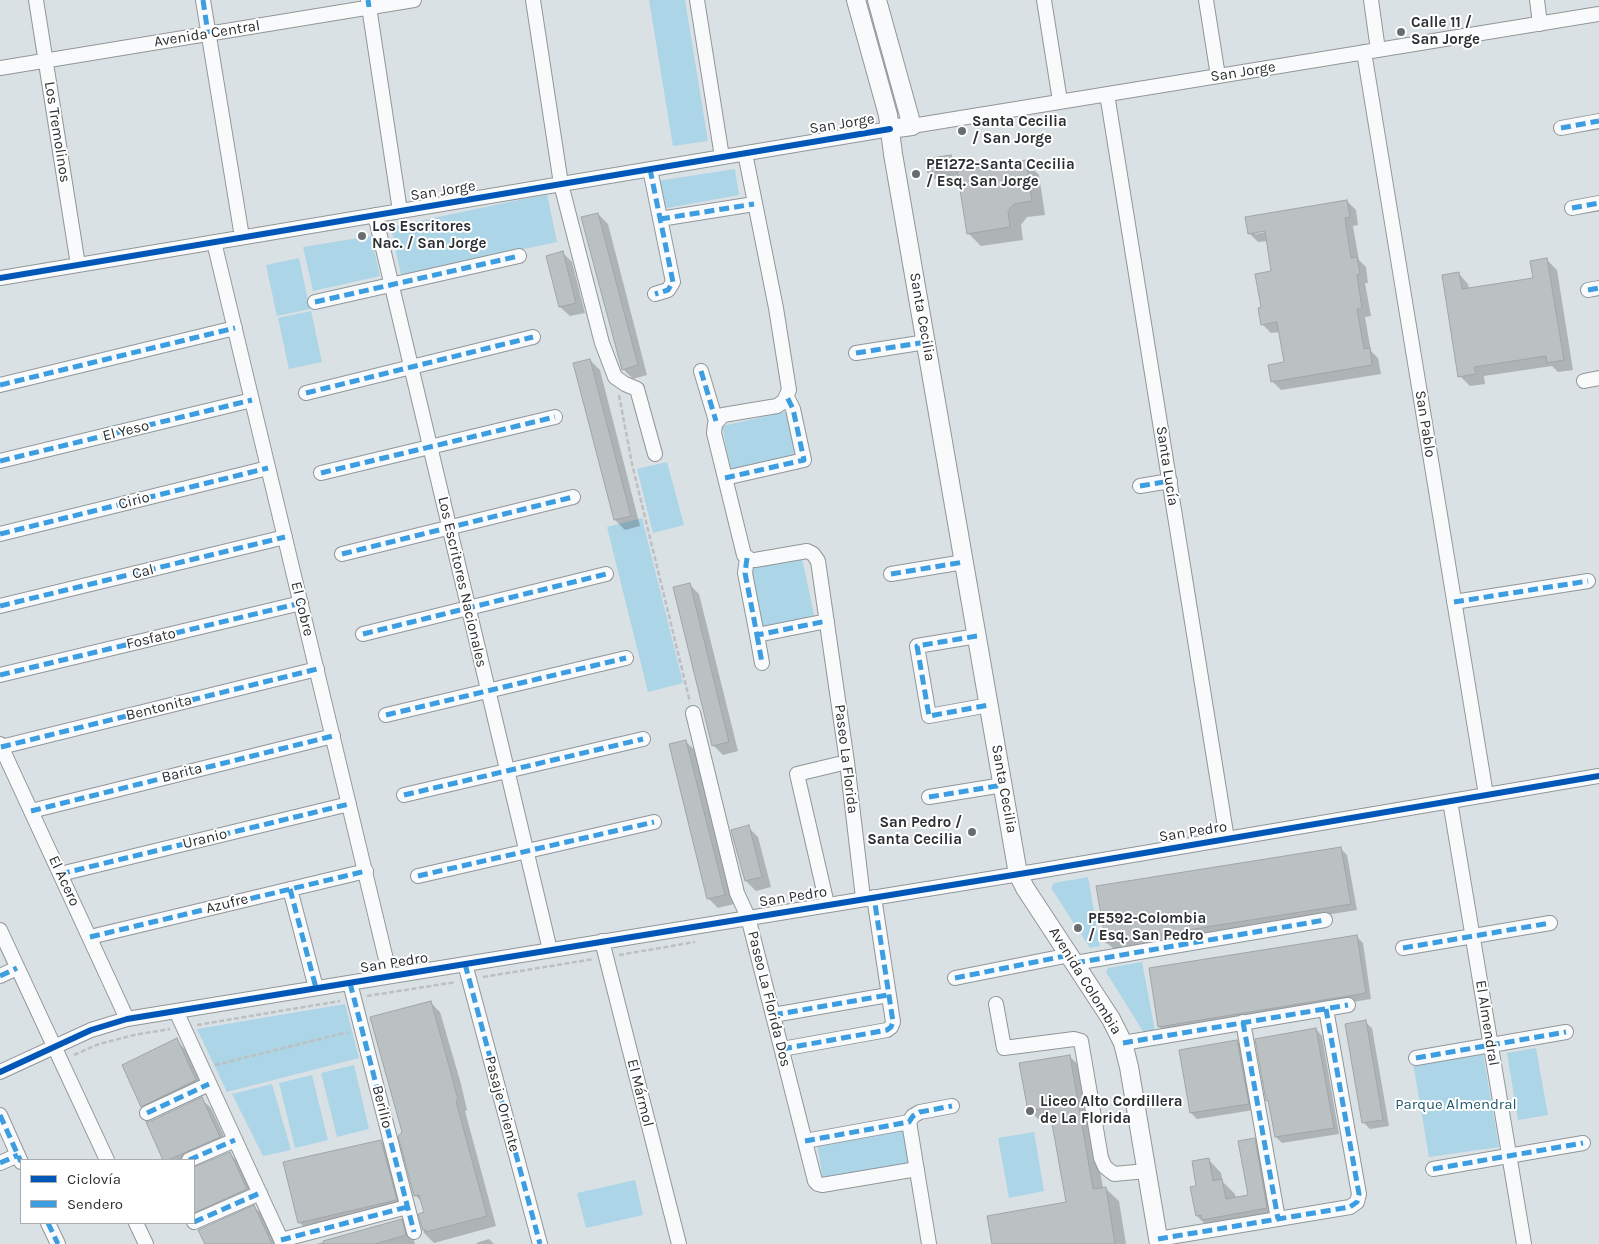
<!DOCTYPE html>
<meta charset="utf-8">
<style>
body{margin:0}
#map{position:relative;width:1599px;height:1244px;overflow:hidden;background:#dae1e4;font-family:Karla,sans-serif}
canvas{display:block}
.legend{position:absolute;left:20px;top:1159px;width:175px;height:65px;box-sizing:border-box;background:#fff;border:1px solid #aaacad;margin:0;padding:6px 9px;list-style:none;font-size:15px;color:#2b2f31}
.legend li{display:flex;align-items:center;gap:10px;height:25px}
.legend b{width:25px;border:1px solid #aaacad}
</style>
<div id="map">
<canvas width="1599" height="1244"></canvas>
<ul class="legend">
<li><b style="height:6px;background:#0057b8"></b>Ciclovía</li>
<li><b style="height:6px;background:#3d9de1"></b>Sendero</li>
</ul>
</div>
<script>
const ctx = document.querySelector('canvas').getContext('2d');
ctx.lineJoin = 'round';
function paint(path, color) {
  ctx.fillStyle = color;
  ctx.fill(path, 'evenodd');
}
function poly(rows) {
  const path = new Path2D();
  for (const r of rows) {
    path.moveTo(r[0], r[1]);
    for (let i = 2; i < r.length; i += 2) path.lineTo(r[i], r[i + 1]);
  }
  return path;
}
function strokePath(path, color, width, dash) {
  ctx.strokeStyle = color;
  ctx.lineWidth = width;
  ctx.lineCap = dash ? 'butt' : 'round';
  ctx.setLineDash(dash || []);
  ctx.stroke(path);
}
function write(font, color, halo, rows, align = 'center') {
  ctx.font = font + ' Karla,sans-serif';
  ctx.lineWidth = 4;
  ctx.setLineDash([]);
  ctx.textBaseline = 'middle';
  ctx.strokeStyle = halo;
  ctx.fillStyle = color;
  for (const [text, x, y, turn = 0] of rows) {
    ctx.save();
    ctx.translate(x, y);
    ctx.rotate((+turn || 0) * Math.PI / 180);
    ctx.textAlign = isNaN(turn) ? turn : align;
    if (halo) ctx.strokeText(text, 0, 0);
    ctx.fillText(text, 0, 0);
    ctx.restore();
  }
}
paint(poly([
 [649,0,685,0,708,141,673,146],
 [735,169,739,195,662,209,657,181],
 [547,194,557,242,401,275,391,227],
 [371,236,380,276,313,291,303,247],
 [299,258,310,309,277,316,266,265],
 [311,311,322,362,289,369,278,318],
 [790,411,802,465,733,480,722,426],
 [667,462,684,525,653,533,637,469],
 [642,518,683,683,648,692,607,527],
 [801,554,815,619,764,630,750,565],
 [1088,877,1100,946,1090,948,1051,888,1054,883],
 [1142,962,1155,1031,1144,1033,1106,972,1108,968],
 [345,1004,359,1058,227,1092,197,1029],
 [1536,1048,1548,1115,1518,1120,1507,1053],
 [1483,1053,1499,1147,1429,1157,1413,1063],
 [354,1065,369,1129,337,1137,321,1073],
 [312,1075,328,1140,295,1148,279,1083],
 [272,1084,291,1150,263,1156,232,1094],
 [903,1130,909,1165,823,1180,817,1144],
 [1034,1132,1044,1191,1009,1198,998,1138],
 [635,1180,643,1215,586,1228,577,1193]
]), '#acd5e7');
paint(poly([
 [951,156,957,162,959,172,1025,161,1039,175,1045,215,1027,217,1021,225,1023,240,981,246,968,233,959,175,935,179,929,173],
 [1347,201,1356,210,1358,225,1353,226,1359,260,1366,267,1368,283,1365,283,1371,316,1365,317,1371,351,1378,358,1381,374,1281,390,1272,381,1285,363,1280,332,1271,333,1262,324,1262,308,1273,272,1268,241,1258,242,1249,233],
 [1271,229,1271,231,1255,234,1255,231],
 [598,214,608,224,647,375,633,379,623,369],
 [563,253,572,262,585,313,570,316,560,307],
 [1547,260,1557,270,1573,370,1558,372,1552,366,1484,376,1485,384,1470,386,1460,376,1459,274,1468,284,1469,289,1534,279],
 [590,360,600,370,640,526,625,530,615,520,574,364],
 [689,584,699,594,738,751,723,755,713,745],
 [686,742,696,751,734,904,718,908,708,898],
 [748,827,758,837,771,887,756,891,746,881],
 [1340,848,1347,855,1357,910,1114,949,1107,943],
 [1357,937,1363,943,1371,999,1165,1033,1159,1027],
 [431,1003,440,1012,461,1084,467,1110,465,1111,496,1226,434,1243,424,1233,420,1215,425,1213,423,1203,415,1195,403,1133],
 [1365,1022,1372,1028,1389,1126,1370,1129,1364,1123,1347,1025],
 [1316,1029,1322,1036,1339,1134,1282,1143,1276,1137,1270,1103,1267,1100],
 [176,1040,186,1050,205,1091,152,1116,142,1106],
 [1237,1041,1243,1048,1254,1110,1197,1119,1191,1113],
 [1069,1056,1083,1069,1103,1188,1105,1188,1119,1201,1126,1244,994,1244,1067,1203,1053,1121,1042,1123,1029,1110],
 [201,1099,211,1108,229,1147,194,1160,165,1160,148,1123],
 [1254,1139,1268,1153,1280,1221,1210,1229,1197,1216,1192,1188,1198,1187,1208,1159,1221,1173,1223,1182,1235,1194,1236,1199,1249,1196],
 [381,1141,387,1148,402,1206,306,1229,299,1222],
 [229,1153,239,1163,256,1199,194,1215,194,1169],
 [254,1207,264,1216,276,1244,206,1244],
 [401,1220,411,1230,415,1244,316,1244],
 [489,1239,494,1244,477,1244,476,1243]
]), '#0003');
const building = poly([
 [951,155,954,169,928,173,925,159,951,155],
 [1026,160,1032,201,1014,204,1008,211,1010,227,967,234,957,171,1026,160],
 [1347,200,1350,217,1345,218,1351,258,1357,257,1360,274,1357,275,1362,308,1357,309,1364,349,1370,348,1372,365,1271,382,1268,365,1284,362,1277,322,1261,325,1258,308,1261,307,1255,274,1271,271,1265,231,1248,234,1245,217,1347,200],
 [598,213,638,365,622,370,581,217,598,213],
 [563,251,576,303,559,307,546,256,563,251],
 [1547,258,1564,360,1547,363,1546,356,1474,367,1476,374,1458,377,1442,275,1459,272,1462,289,1533,278,1530,261,1547,258],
 [590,359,631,516,614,520,573,363,590,359],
 [690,583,729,742,712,746,673,587,690,583],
 [686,740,725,895,707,899,669,744,686,740],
 [749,825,762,877,745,881,731,830,749,825],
 [1341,847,1351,904,1106,943,1096,886,1341,847],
 [1357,935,1366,993,1158,1027,1149,968,1357,935],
 [431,1001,451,1073,458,1100,456,1101,487,1216,426,1232,426,1230,423,1230,418,1214,424,1212,419,1195,414,1196,398,1136,402,1132,370,1017,431,1001],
 [1366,1020,1383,1120,1362,1123,1345,1024,1366,1020],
 [1316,1028,1334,1128,1275,1137,1268,1100,1266,1101,1255,1039,1316,1028],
 [177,1038,196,1080,141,1107,122,1065,177,1038],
 [1237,1040,1249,1104,1190,1113,1179,1050,1237,1040],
 [1070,1055,1093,1189,1106,1187,1115,1244,992,1244,987,1216,1066,1202,1049,1107,1028,1111,1019,1063,1070,1055],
 [202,1097,220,1137,168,1160,163,1160,146,1122,151,1121,202,1097],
 [1255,1138,1267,1208,1202,1220,1201,1215,1196,1216,1190,1187,1196,1186,1192,1161,1209,1158,1213,1181,1222,1179,1226,1199,1248,1195,1238,1141,1255,1138],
 [381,1140,397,1200,298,1223,283,1162,381,1140],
 [230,1152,247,1189,194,1213,194,1167,230,1152],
 [254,1205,272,1244,205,1244,198,1230,254,1205],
 [402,1219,406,1235,375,1244,324,1244,323,1241,402,1219]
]);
paint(building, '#bbc0c2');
strokePath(building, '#a0a5a7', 1);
const minor = poly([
 [36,0,78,265],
 [203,0,242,237],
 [368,0,400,211],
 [533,0,561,184,602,343,615,377,625,384,637,389,655,454],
 [697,0,722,157],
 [1044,0,1060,101],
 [1206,0,1218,76],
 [1371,0,1378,50],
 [1537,0,1540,24],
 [1364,52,1486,795],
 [0,68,414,0],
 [1107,94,1227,839],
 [912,126,1599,14],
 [1561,128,1599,121],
 [745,153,776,308,789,390,784,401,777,406,723,415,715,424,714,433,744,555,751,560,755,560,807,551,813,554,818,561,847,762,863,898],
 [650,169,673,282,668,290,655,294],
 [1572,208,1599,203],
 [375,215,550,950],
 [660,219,754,204],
 [214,242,390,976],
 [0,278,890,129],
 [1588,290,1599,288],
 [315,302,519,256],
 [856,353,926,342],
 [701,371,716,421],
 [1584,381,1599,378],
 [0,385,235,328],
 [306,393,533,337],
 [0,461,252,400],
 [321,473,555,417],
 [725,478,804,460,793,409,787,397],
 [1140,486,1170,481],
 [0,534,268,468],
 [342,554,573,497],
 [747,558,745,573,757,635,827,621],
 [891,574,964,562],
 [1454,602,1588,581],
 [0,606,285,537],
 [363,634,606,574],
 [757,635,762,663],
 [977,636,917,646,929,716,989,705],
 [0,675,301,603],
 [693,713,737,893,748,917,815,1181,818,1184,822,1185,917,1169],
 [386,715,626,658],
 [0,744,127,1019],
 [1,747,317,669],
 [404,795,643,739],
 [929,797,1003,785],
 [1450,801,1524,1244],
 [31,811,333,736],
 [60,874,349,804],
 [418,876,654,822],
 [290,889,316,988],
 [827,904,797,774,847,762],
 [0,930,107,1160],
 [90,937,366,871],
 [602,941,679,1244],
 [1403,948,1550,923],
 [1075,963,1325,920],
 [465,964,540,1244],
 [0,976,17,968],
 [955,978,1070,955],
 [350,983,414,1232],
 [996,1004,1004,1048,1074,1039,1081,1041,1101,1158,1105,1167,1114,1174,1147,1171],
 [176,1011,283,1244],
 [773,1015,888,995],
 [1243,1022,1278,1219],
 [1123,1043,1348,1005],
 [782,1049,887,1030,891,1027,893,1022,874,897],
 [1416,1058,1566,1032],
 [0,1072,91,1030,127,1019,1038,871,1599,776],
 [147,1113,209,1084],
 [0,1115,21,1162],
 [909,1122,929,1244],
 [805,1141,909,1122,913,1116,920,1112,952,1106],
 [189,1160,235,1140],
 [0,1163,18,1155],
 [1433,1169,1583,1143],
 [194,1222,260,1193],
 [48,1223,58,1244],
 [136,1223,146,1244],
 [1158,1239,1350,1207,1357,1202,1359,1194,1326,1009],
 [281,1240,407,1207]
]);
const major = poly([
 [856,0,888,115,893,154,1018,874,1025,888,1111,1019,1123,1043,1129,1067,1159,1244],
 [877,0,912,126,890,129]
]);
strokePath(minor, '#919698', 16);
strokePath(major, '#919698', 20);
strokePath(poly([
 [619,395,632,464,690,702],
 [619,955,695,942],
 [483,977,594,959],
 [367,996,456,982],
 [197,1025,340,1001],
 [74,1055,99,1044,134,1035,170,1029],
 [215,1065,348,1032]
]), '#bdbfc1', 2.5, [5, 2.5]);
strokePath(minor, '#f9fafb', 14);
strokePath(major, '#f9fafb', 18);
strokePath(poly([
 [203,0,208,34],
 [368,0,369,7],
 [1561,128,1599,121],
 [650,169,673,282,668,290,655,294],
 [1572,208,1599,203],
 [660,219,754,204],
 [1588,290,1599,288],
 [315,302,519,256],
 [856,353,926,342],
 [701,371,716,421],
 [0,385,235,328],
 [306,393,533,337],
 [0,461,252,400],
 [321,473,555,417],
 [725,478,804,460,793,409,787,397],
 [1140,486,1170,481],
 [0,534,268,468],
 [342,554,573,497],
 [747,558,745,573,757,635,827,621],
 [891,574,964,562],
 [1454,602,1588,581],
 [0,606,285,537],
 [363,634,606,574],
 [757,635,762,663],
 [977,636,917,646,929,716,989,705],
 [0,675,301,603],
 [386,715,626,658],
 [1,747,317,669],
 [404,795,643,739],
 [929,797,1003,785],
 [31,811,333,736],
 [60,874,349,804],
 [418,876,654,822],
 [290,889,316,988],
 [90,937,366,871],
 [1403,948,1550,923],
 [1075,963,1325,920],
 [465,964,540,1244],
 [0,976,17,968],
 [955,978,1070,955],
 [350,983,414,1232],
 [773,1015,888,995],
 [1243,1022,1278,1219],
 [1123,1043,1348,1005],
 [782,1049,887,1030,891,1027,893,1022,874,897],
 [1416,1058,1566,1032],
 [147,1113,209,1084],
 [0,1115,21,1162],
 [805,1141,909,1122,913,1116,920,1112,952,1106],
 [189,1160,235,1140],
 [0,1163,18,1155],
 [1433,1169,1583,1143],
 [194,1222,260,1193],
 [48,1223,58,1244],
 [1158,1239,1350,1207,1357,1202,1359,1194,1326,1009],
 [281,1240,407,1207]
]), '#3d9de1', 5, [10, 5]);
strokePath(poly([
 [0,278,890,129],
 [0,1072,91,1030,127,1019,1038,871,1599,776]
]), '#0057b8', 6);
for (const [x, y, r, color] of [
 [1401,32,5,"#686d70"],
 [962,131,5,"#686d70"],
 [916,174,5,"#686d70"],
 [362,236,5,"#686d70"],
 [972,832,5,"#686d70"],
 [1078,928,5,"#686d70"],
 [1030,1111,5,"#686d70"]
]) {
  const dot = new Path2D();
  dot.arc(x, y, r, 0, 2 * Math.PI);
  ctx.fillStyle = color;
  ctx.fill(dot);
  strokePath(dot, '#fff', 2);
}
write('bold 15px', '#2b2f31', '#fff', [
 ["Calle 11 /",1411,23],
 ["San Jorge",1411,40],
 ["Santa Cecilia",972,122],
 ["/ San Jorge",972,139],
 ["PE1272-Santa Cecilia",926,165],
 ["/ Esq. San Jorge",926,182],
 ["Los Escritores",372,227],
 ["Nac. / San Jorge",372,244],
 ["San Pedro /",962,823,"right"],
 ["Santa Cecilia",962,840,"right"],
 ["PE592-Colombia",1088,919],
 ["/ Esq. San Pedro",1088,936],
 ["Liceo Alto Cordillera",1040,1102],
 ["de La Florida",1040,1119]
], 'left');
write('15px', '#2b2f31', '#fff', [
 ["Avenida Central",207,34,-9],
 ["San Jorge",1243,72,-9],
 ["San Jorge",842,124,-9],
 ["Los Tremolinos",57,132,81],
 ["San Jorge",443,191,-9],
 ["Santa Cecilia",922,317,80],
 ["San Pablo",1425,424,81],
 ["El Yeso",126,431,-14],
 ["Santa Lucía",1167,466,81],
 ["Cirio",134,501,-14],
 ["Cal",143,572,-14],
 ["Los Escritores Nacionales",462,582,77],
 ["El Cobre",302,609,76],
 ["Fosfato",151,639,-13],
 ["Bentonita",159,708,-14],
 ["Paseo La Florida",846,759,83],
 ["Barita",182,773,-14],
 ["Santa Cecilia",1004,789,80],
 ["San Pedro",1193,832,-9],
 ["Uranio",205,839,-14],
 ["El Acero",64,881,65],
 ["San Pedro",793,897,-9],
 ["Azufre",227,904,-14],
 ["San Pedro",394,963,-9],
 ["Avenida Colombia",1085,981,58],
 ["Paseo La Florida Dos",769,999,76],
 ["El Almendral",1487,1023,81],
 ["El Mármol",640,1093,76],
 ["Pasaje Oriente",502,1104,75],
 ["Berilio",382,1107,76]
]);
write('15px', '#1f586d', '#fff', [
 ["Parque Almendral",1456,1105]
]);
</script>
